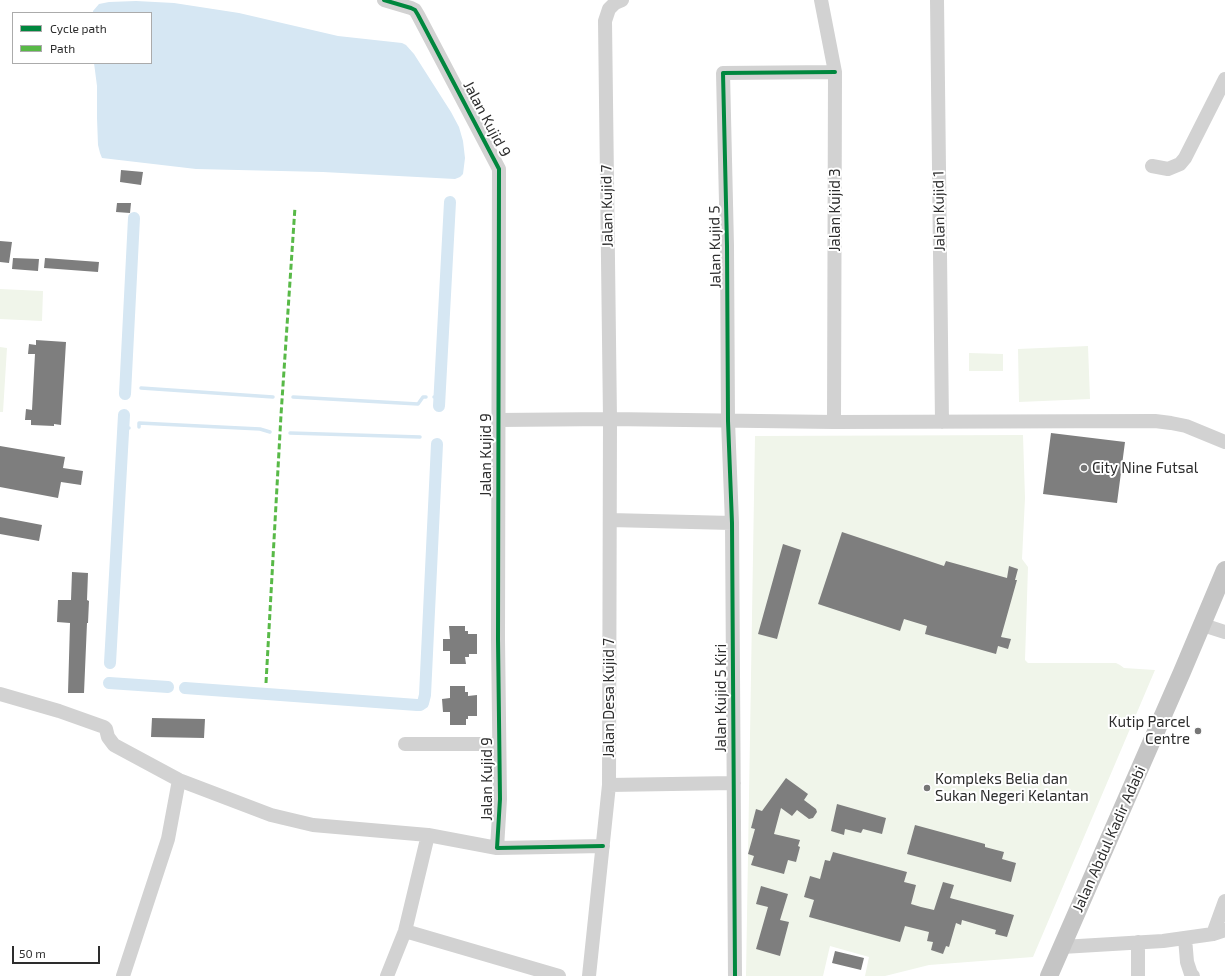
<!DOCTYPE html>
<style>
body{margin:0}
#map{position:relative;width:1225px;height:976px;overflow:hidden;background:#fff;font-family:"Exo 2",sans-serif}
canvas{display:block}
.legend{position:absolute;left:12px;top:12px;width:140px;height:52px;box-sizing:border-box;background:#fff;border:1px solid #ababab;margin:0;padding:5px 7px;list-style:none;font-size:12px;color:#2d2d2d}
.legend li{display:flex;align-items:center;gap:8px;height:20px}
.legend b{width:20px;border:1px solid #ababab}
.scale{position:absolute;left:12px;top:946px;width:88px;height:18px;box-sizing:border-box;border:2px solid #2d2d2d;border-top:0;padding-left:5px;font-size:12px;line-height:14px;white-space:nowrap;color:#2d2d2d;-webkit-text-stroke:3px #fff;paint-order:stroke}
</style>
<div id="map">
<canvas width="1225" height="976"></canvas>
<ul class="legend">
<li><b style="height:5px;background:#00873e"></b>Cycle path</li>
<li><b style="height:5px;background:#58b947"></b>Path</li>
</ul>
<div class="scale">50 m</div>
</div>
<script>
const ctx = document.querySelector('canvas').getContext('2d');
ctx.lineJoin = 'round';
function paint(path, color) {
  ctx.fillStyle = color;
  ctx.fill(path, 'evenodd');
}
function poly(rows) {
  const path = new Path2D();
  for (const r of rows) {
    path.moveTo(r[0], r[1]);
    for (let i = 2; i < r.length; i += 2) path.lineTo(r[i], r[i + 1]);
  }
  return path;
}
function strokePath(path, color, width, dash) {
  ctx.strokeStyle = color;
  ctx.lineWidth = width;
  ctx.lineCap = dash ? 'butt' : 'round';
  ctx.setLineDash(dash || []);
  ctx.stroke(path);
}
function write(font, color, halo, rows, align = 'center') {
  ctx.font = font + ' "Exo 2",sans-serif';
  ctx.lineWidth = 4;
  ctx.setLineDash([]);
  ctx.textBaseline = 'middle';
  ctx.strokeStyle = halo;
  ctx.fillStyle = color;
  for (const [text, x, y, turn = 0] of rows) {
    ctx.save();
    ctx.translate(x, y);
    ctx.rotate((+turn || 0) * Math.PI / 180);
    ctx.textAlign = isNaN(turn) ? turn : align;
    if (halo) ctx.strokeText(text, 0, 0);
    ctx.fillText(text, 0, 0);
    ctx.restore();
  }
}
paint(poly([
 [0,289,43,291,42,321,0,319],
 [1088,346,1090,399,1019,402,1018,349],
 [0,347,7,348,3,412,0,412],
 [969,353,1003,354,1003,371,969,371],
 [1023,435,1025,498,1022,559,1028,567,1025,660,1028,663,1116,663,1120,665,1124,668,1155,670,1033,957,929,965,885,976,865,976,869,957,830,946,823,976,746,976,755,436]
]), '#f0f5ea');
paint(poly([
 [136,1,174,3,239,13,338,36,402,43,406,45,414,54,451,112,459,127,463,141,465,158,463,174,460,177,455,179,323,172,196,169,102,158,100,153,98,145,97,118,97,86,94,63,151,63,151,13,93,13,93,11,99,4,109,2]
]), '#d6e7f3');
strokePath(poly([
 [141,388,273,397],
 [293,397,418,404,423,397,426,397],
 [434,397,440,397],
 [139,427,139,423,260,429,270,432],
 [123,428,129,428],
 [290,433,420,437]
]), '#d6e7f3', 3.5);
strokePath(poly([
 [125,394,134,218],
 [439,406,450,202],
 [110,663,124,415],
 [109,683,168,687],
 [185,688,417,705,420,705,423,703,425,695,437,444]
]), '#d6e7f3', 12);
paint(poly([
 [121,170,143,172,141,185,120,182],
 [117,203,131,203,130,213,116,212],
 [0,241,12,242,9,263,0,262],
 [13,258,39,259,38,271,12,269],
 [45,258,99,262,98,272,44,268],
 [36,340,66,342,61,425,54,424,54,426,31,425,31,420,25,420,26,409,32,410,35,354,28,354,29,344,36,345],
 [1051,433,1125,442,1117,503,1043,494],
 [0,446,65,457,63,468,83,471,81,485,61,482,58,498,0,487],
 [0,517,42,525,39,541,0,534],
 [842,532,944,566,946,561,1007,578,1009,566,1018,569,1015,580,1017,580,1001,637,1011,639,1008,649,998,646,996,654,925,634,927,626,904,619,900,631,818,604],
 [783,544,801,550,777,639,758,634],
 [72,572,88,573,87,600,89,601,88,623,87,623,84,693,68,693,70,623,57,622,58,600,71,600],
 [449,626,465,626,465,631,468,631,468,634,477,634,477,654,469,654,469,657,465,657,466,664,450,664,450,651,443,651,443,639,450,639],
 [450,686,465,686,465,692,468,692,468,696,477,695,477,716,468,716,468,719,466,719,466,725,450,725,450,712,443,712,442,699,450,698],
 [152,718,205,719,204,738,151,737],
 [786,778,808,794,804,800,816,809,817,812,813,818,809,819,797,810,792,816,781,808,774,834,800,840,798,846,800,847,796,862,788,860,784,874,751,865,754,856,748,854,755,829,751,828,756,809,762,811],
 [837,804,886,818,882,834,863,829,861,833,845,829,844,835,831,831],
 [915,825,985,844,985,847,1004,852,1002,859,1016,863,1011,882,907,854],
 [833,852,907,872,904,882,916,885,911,904,921,907,934,910,943,882,954,885,950,898,1014,915,1007,937,995,934,996,930,962,920,961,925,956,923,949,947,946,946,943,954,931,950,933,942,927,941,929,932,905,926,900,942,809,917,814,900,804,897,810,876,820,879,825,860,830,861],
 [761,886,788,894,780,920,789,922,780,956,756,949,768,907,756,904],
 [835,951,864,958,861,970,832,963]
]), '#7e7e7e');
strokePath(poly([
 [384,0,411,8,415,10,418,15,499,169,498,639,500,799,497,848,603,846],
 [821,0,835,72,834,422],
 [937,0,942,422],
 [1152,166,1168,169,1180,164,1185,158,1225,79],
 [498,420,610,419,834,422,1155,421,1171,423,1186,426,1225,442],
 [610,520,732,523],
 [1203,625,1225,632],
 [0,694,59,711,104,727,106,729,108,737,114,745,179,780,271,815,313,825,428,835,497,848],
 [405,744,499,744],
 [609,785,734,783],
 [405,931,559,976],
 [1213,934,1225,901],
 [1185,938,1187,962,1191,974,1193,976],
 [1138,942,1138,976],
 [1062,947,1163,941,1213,934,1225,930],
 [123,976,168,839,179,780],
 [387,976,405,931,428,835],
 [589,976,609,785,610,419,605,21,609,9,615,3,622,0],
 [735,976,732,523,728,421,727,246,723,73,835,72]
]), '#d2d2d2', 14);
strokePath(poly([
 [1049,976,1182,672,1225,570]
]), '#c5c5c5', 18);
strokePath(poly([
 [266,683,281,415,295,207]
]), '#58b947', 3, [6, 3]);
strokePath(poly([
 [384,0,411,8,415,10,418,15,499,169,498,639,500,799,497,848,603,846],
 [735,976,732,523,728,421,727,246,723,73,835,72]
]), '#00873e', 4);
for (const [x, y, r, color] of [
 [1084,468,4,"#767676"],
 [1198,731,4,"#767676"],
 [927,788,4,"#767676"]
]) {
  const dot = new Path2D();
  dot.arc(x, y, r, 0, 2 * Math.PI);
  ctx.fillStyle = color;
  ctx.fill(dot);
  strokePath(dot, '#fff', 1.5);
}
write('15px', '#2d2d2d', '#fff', [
 ["Jalan Kujid 9",487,119,62],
 ["Jalan Kujid 7",607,206,-91],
 ["Jalan Kujid 3",835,210,-90],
 ["Jalan Kujid 1",939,211,-91],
 ["Jalan Kujid 5",715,247,-91],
 ["Jalan Kujid 9",486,455,-90],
 ["Jalan Desa Kujid 7",609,698,-90],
 ["Jalan Kujid 5 Kiri",721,698,-90],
 ["Jalan Kujid 9",487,779,-90],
 ["Jalan Abdul Kadir Adabi",1109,839,-66]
]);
write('15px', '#2d2d2d', '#fff', [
 ["City Nine Futsal",1092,468],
 ["Kutip Parcel",1190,722,"right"],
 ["Centre",1190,739,"right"],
 ["Kompleks Belia dan",935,779],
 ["Sukan Negeri Kelantan",935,796]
], 'left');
</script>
